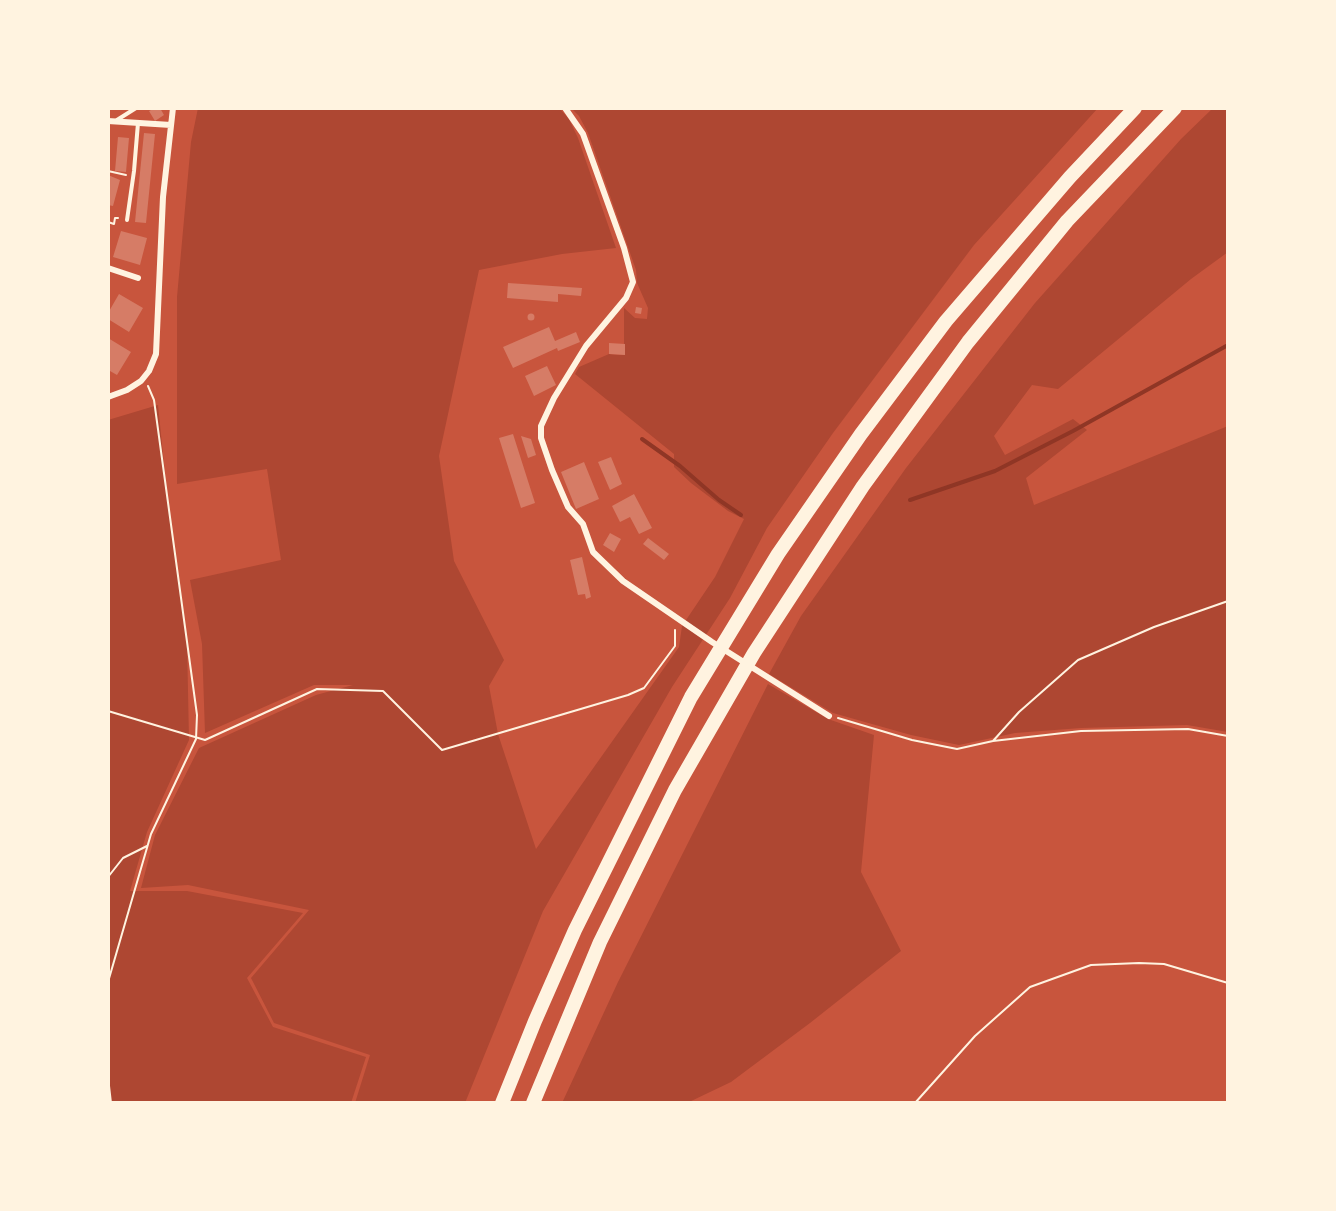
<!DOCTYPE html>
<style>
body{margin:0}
#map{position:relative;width:1336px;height:1211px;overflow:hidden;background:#c8553d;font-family:Manrope,sans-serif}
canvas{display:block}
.frame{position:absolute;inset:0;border:110px solid #fff3e0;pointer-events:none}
</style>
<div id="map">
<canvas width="1336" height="1211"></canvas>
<div class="frame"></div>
</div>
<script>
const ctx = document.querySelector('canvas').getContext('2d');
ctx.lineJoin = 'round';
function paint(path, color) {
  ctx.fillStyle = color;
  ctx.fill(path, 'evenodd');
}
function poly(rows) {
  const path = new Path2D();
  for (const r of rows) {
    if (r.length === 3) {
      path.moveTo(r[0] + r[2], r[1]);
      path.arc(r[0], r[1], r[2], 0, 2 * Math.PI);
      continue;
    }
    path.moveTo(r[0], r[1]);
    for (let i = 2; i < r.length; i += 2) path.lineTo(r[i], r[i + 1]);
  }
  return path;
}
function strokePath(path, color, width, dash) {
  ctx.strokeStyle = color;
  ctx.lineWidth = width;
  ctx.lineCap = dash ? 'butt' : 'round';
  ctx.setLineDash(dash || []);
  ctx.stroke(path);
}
paint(poly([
 [198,108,559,108,569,119,578,138,616,248,562,254,479,270,439,456,454,561,504,660,489,686,498,734,536,849,679,647,682,626,715,577,744,519,728,511,691,483,674,467,674,454,575,374,579,367,609,354,624,355,624,308,635,318,647,319,648,308,637,283,636,270,588,133,579,116,571,108,1098,108,974,245,833,433,767,528,730,598,672,687,543,911,465,1103,355,1103,370,1055,274,1023,251,978,309,910,188,885,141,888,155,835,199,748,316,695,353,685,314,685,205,733,202,644,190,580,281,560,267,469,177,484,177,297,191,142],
 [1213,108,1228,108,1228,252,1191,279,1058,389,1032,385,994,436,1005,455,1073,419,1087,430,1026,478,1034,505,1228,426,1228,732,1187,725,1081,728,1015,733,959,745,911,735,833,713,769,674,801,616,906,468,1035,303,1181,139],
 [158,405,170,522,187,642,189,740,147,832,130,891,187,891,303,913,247,978,273,1027,366,1057,351,1103,108,1103,108,420],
 [768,684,828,719,874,735,861,872,901,951,810,1023,731,1082,687,1103,562,1103,618,982]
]), '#ae4732');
strokePath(poly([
 [642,439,680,466,719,500,741,515],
 [910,500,995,471,1073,431,1228,345]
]), '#8f3625', 4);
paint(poly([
 [155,108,160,108,164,115,155,121,149,111],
 [144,133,155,134,146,223,135,222],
 [118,137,129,138,126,172,115,171],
 [108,175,120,180,113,206,108,205],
 [121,231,147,238,140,265,113,257],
 [508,283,582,288,581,296,558,294,558,302,507,298],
 [119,294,143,308,129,332,108,319,108,313],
 [636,307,642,308,641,314,635,313],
 [531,317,3.5],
 [549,327,555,341,576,332,580,342,558,351,557,348,513,368,503,347],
 [108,338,131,352,117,375,110,371,108,374],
 [609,343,625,344,625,355,609,354],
 [547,366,556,385,534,396,525,376],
 [513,434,535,503,521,508,499,438],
 [521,436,531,439,536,455,528,458],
 [611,457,622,484,610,490,598,462],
 [584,462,599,499,576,509,561,472],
 [634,494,652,528,639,534,630,517,620,522,612,506],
 [610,533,621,539,614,552,603,545],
 [648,538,669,554,664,560,643,544],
 [582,557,591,597,586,599,585,594,578,595,570,560]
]), '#d67c66');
strokePath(poly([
 [108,171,126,175],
 [108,222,114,224,115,218,118,218],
 [108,711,205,740,317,689,383,691,442,750,628,695,644,688,675,646,675,630],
 [838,718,912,740,957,749,993,741,1081,731,1188,729,1228,736],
 [993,741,1019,712,1078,660,1154,627,1228,601],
 [108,877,123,858,147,846],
 [108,982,151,834,196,739,197,715,154,400,148,386],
 [108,1077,111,1103],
 [915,1103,975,1036,1030,987,1091,965,1139,963,1164,964,1228,983]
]), '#fff3e0', 2);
strokePath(poly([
 [117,120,136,108],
 [127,220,134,171,138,123]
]), '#fff3e0', 4);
strokePath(poly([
 [565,108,583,134,624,248,633,282,626,298,586,346,554,398,541,426,541,438,552,470,568,507,583,524,593,552,623,581,712,642,829,716],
 [108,121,171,125],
 [108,268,138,278],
 [108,397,127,390,141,381,149,371,156,354,163,197,173,108]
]), '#fff3e0', 6);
strokePath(poly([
 [502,1103,535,1021,575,930,691,697,778,554,861,434,946,321,1070,177,1135,108],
 [533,1103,600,942,675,790,754,653,863,486,968,342,1067,221,1175,108]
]), '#fff3e0', 14);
</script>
